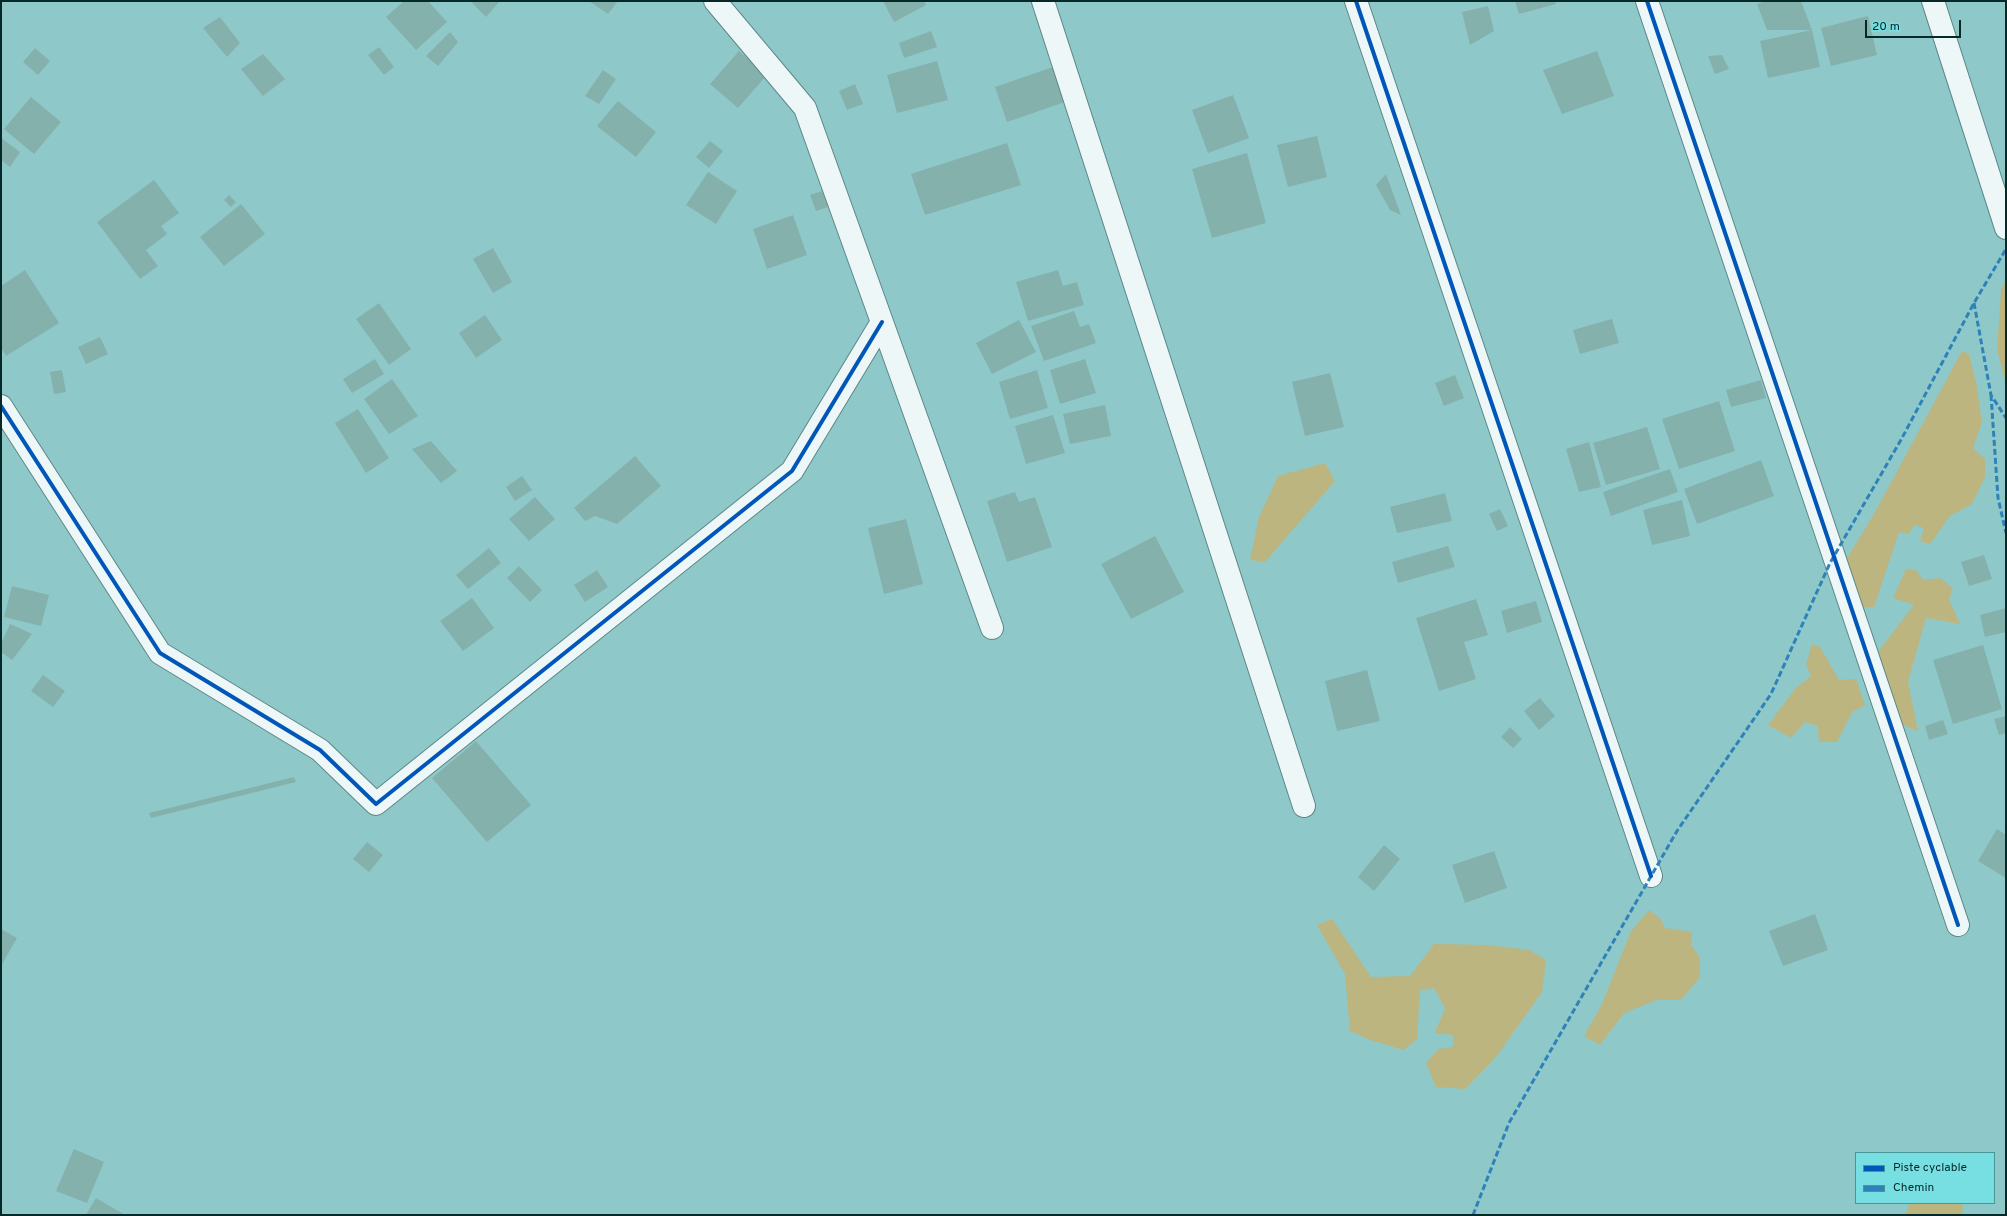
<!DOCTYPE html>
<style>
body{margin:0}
#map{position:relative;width:2007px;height:1216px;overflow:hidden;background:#8fc8c9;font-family:Overpass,sans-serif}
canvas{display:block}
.frame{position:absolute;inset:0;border:2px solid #052829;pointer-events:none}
.legend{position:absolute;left:1855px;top:1152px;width:140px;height:52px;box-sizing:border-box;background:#77dfe1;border:1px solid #499697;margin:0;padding:5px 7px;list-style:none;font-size:12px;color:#052829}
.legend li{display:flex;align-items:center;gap:8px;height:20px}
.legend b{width:20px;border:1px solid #499697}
.scale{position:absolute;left:1865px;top:20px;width:96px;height:18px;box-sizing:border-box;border:2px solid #052829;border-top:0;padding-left:5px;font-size:12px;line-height:14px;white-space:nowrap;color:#052829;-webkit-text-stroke:3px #77dfe1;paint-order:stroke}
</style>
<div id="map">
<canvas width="2007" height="1216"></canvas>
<div class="frame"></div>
<ul class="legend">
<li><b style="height:5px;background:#0057b8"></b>Piste cyclable</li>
<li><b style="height:5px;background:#2e82b8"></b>Chemin</li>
</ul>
<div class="scale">20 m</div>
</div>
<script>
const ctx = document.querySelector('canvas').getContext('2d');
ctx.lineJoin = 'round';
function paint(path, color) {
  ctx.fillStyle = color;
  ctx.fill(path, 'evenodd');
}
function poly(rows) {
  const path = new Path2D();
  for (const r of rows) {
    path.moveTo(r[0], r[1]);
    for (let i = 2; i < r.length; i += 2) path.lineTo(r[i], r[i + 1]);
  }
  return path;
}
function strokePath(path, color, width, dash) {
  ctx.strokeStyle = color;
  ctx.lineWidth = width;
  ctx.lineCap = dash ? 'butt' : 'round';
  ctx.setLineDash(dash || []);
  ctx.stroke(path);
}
paint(poly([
 [2006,280,2006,384,1997,350,2001,289],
 [1962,351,1969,354,1976,382,1982,422,1973,448,1985,459,1985,477,1972,504,1950,516,1930,544,1920,541,1924,528,1915,525,1908,534,1899,532,1874,607,1855,607,1839,571,1874,514],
 [1325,463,1335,481,1265,562,1250,560,1259,517,1278,476],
 [1906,569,1916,570,1923,580,1941,578,1953,589,1949,599,1960,624,1926,618,1908,682,1918,731,1896,722,1877,653,1914,605,1893,598],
 [1812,644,1820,647,1839,680,1856,679,1865,705,1852,712,1837,742,1819,742,1818,726,1805,722,1791,738,1768,725,1795,689,1811,676,1806,664],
 [1649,910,1660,918,1665,928,1692,932,1691,945,1700,957,1700,977,1681,1000,1657,1000,1624,1013,1600,1045,1584,1036,1602,1004,1631,931],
 [1332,919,1371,977,1410,976,1434,944,1488,945,1529,950,1546,960,1542,992,1496,1057,1465,1089,1436,1087,1426,1063,1438,1049,1453,1047,1453,1035,1435,1033,1445,1008,1434,988,1420,990,1417,1039,1404,1050,1370,1040,1350,1031,1345,974,1317,925],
 [1910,1203,1960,1203,1963,1206,1962,1215,1905,1215]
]), '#bcb57f');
paint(poly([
 [404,1,428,1,447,22,416,50,386,17],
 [474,1,500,1,486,17,472,3],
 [589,1,618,1,608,14],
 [883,1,924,1,926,5,894,22],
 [1515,1,1555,1,1556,4,1519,14],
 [1766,1,1801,1,1812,30,1767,30,1757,4],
 [1488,6,1494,31,1470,45,1462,12],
 [1868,16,1877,55,1831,66,1821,28],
 [220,17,240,43,227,57,203,28],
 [1812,30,1820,67,1768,78,1760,41],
 [931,31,937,47,904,58,899,43],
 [450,32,458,42,438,66,426,56],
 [379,47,394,67,384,75,368,55],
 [35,48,50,61,38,75,23,62],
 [739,51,767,75,738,108,710,84],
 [1597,51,1614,96,1562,114,1543,70],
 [263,54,285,79,263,96,241,69],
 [1722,55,1729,69,1715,74,1708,56],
 [937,61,948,100,897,113,887,75],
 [1053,67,1065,102,1007,122,995,87],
 [603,70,616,79,599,104,585,96],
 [855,84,863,104,847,110,839,91],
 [1233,95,1249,138,1208,153,1192,110],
 [31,97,61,122,34,154,4,129],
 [618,101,656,132,636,157,597,126],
 [1317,136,1327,177,1288,187,1277,145],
 [1,138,20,152,10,167,1,160],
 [710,141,723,151,709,168,696,157],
 [1007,143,1021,185,925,215,911,174],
 [1247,153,1266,223,1212,238,1192,169],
 [708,172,737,191,716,224,686,205],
 [1386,174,1401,215,1390,210,1376,185],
 [154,180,179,213,161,226,167,234,146,250,158,266,140,279,97,222],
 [822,191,828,207,816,211,810,195],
 [229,195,236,202,231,207,224,200],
 [241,204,265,234,224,266,200,237],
 [793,215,807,255,767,269,753,229],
 [493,248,512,282,493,293,473,259],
 [25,270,59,323,6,356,1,348,1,286],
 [1058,270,1063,286,1077,282,1084,305,1028,321,1016,282],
 [379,303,411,349,389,365,356,319],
 [1074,311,1080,327,1089,324,1096,343,1044,361,1031,326],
 [485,315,502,340,476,358,459,333],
 [1612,319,1619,343,1580,354,1573,330],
 [1019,320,1036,352,992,374,976,343],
 [100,337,108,354,86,364,78,347],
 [375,359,384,374,352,393,343,379],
 [1085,359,1096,393,1060,404,1050,370],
 [62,370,66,392,54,394,50,372],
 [1037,370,1048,408,1010,419,999,382],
 [1330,373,1344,427,1305,436,1292,382],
 [1455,375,1464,398,1444,406,1435,383],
 [392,379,418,416,389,434,364,399],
 [1761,380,1766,398,1731,407,1726,390],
 [1719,401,1735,451,1679,469,1662,419],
 [1105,405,1111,436,1070,444,1063,414],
 [358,409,389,458,366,473,335,423],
 [1053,415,1065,453,1026,464,1015,426],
 [1647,427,1660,469,1606,485,1593,443],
 [431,441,457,471,441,483,412,449],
 [1589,442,1601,487,1579,492,1566,449],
 [635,456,661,486,617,524,595,516,585,521,574,508],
 [1761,460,1774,496,1697,524,1684,489],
 [1670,469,1678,492,1611,516,1603,492],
 [522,476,532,490,515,501,506,487],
 [1015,492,1019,502,1035,497,1052,547,1007,562,987,501],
 [1445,493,1452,521,1397,533,1390,507],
 [535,497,555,519,529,541,509,519],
 [1682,500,1690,536,1652,545,1643,510],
 [1500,509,1508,526,1497,531,1489,514],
 [906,519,923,584,884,594,868,528],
 [1155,536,1184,592,1131,619,1101,564],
 [1448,546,1455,567,1398,583,1392,562],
 [489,548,501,563,468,589,456,575],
 [1984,555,1992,579,1969,586,1961,562],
 [519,566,542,590,530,602,507,578],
 [597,570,608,587,585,602,574,585],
 [12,586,49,595,41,626,4,617],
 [472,598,494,628,463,651,440,621],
 [1476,599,1488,635,1464,642,1476,679,1439,691,1416,618],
 [1536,601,1542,622,1507,633,1501,611],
 [2006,608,2006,632,1985,637,1980,615],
 [10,624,32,634,12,660,1,652,1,644],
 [1983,645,2002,709,1953,724,1933,660],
 [1367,670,1380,721,1337,731,1325,681],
 [43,675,65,691,53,707,31,691],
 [1540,698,1555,716,1539,730,1524,711],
 [2006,716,2006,733,1999,735,1994,719],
 [1943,720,1948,734,1929,740,1925,726],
 [1510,727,1522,739,1513,748,1501,737],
 [476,741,531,805,487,842,432,778],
 [294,777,296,782,151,818,149,813],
 [1997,829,2006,835,2006,878,1978,861],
 [367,842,383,855,369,872,353,859],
 [1384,845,1400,859,1374,891,1358,877],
 [1494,851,1507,888,1465,903,1452,865],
 [1815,914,1828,950,1783,966,1769,931],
 [1,929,17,938,1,966],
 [74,1149,104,1162,87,1203,56,1191],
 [96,1198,125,1215,86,1215]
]), '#85b1ad');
const minor = poly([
 [715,1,805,108,992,628],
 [1043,1,1304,806],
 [1356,1,1651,876],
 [1647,1,1958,925],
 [1933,1,2006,228],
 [1,406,160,653,320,750,376,804,792,471,882,322]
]);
strokePath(minor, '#5c8788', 24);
strokePath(minor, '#eef7f7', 22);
strokePath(poly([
 [1974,303,1991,395,2006,418],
 [1991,395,1998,498,2006,533],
 [1473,1215,1509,1123,1677,831,1771,694,1830,563,1902,438,1974,303,2006,249]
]), '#2e82b8', 3, [6, 3]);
strokePath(poly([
 [1356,1,1651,876],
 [1647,1,1958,925],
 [1,406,160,653,320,750,376,804,792,471,882,322]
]), '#0057b8', 4);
</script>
